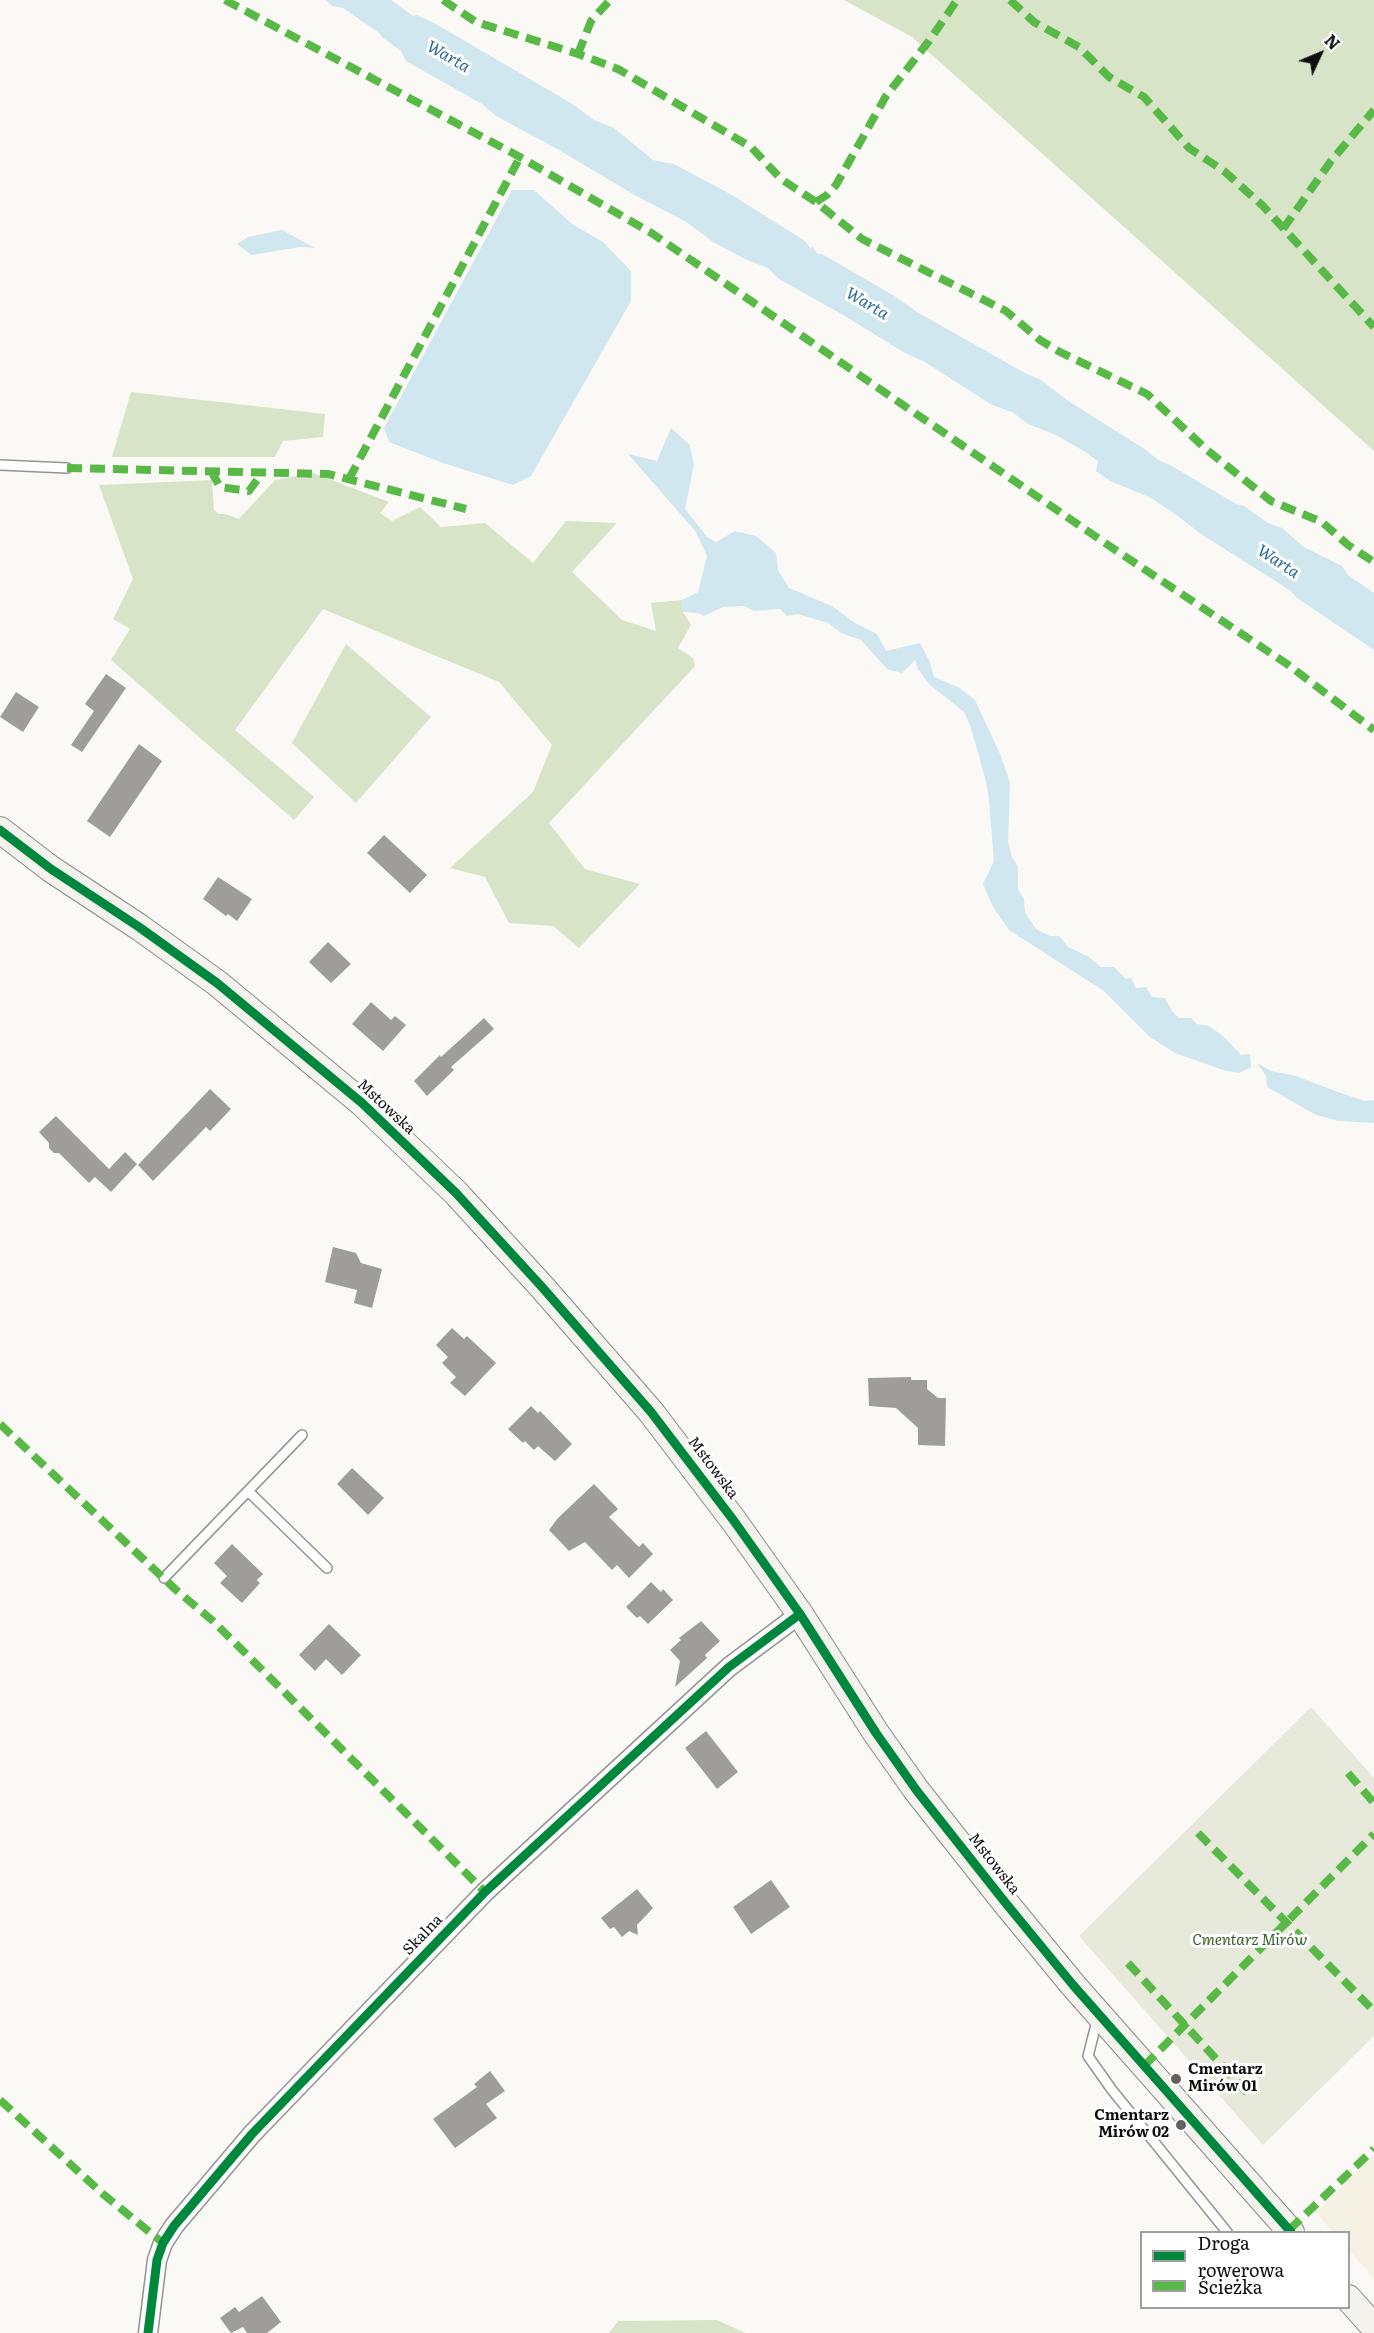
<!DOCTYPE html>
<meta charset="utf-8">
<style>
body{margin:0}
#map{position:relative;width:1374px;height:2333px;overflow:hidden;background:#fbf9f5;font-family:Literata,serif}
canvas{display:block}
.legend{position:absolute;left:1140px;top:2231px;width:210px;height:78px;box-sizing:border-box;background:#fff;border:2px solid #9f9f9f;margin:0;padding:8px 10px;list-style:none;font-size:18px;color:#0f0f0f}
.legend li{display:flex;align-items:center;gap:12px;height:30px}
.legend b{width:30px;border:2px solid #9f9f9f}
.north{position:absolute;left:1290px;top:24px;width:60px;height:60px;-webkit-text-stroke:4px #fff;paint-order:stroke;rotate:46deg;font-size:16px;font-weight:700;line-height:24px;text-align:center;color:#0f0f0f}
.north::after{content:'';display:block;margin:auto;width:21px;height:27px;background:#0f0f0f;clip-path:polygon(50% 0,100% 100%,50% 72%,0 100%)}
</style>
<div id="map">
<canvas width="1374" height="2333"></canvas>
<ul class="legend">
<li><b style="height:8px;background:#00873e"></b>Droga rowerowa</li>
<li><b style="height:8px;background:#58b947"></b>Ścieżka</li>
</ul>
<div class="north">N</div>
</div>
<script>
const ctx = document.querySelector('canvas').getContext('2d');
ctx.lineJoin = 'round';
function paint(path, color) {
  ctx.fillStyle = color;
  ctx.fill(path, 'evenodd');
}
function poly(rows) {
  const path = new Path2D();
  for (const r of rows) {
    path.moveTo(r[0], r[1]);
    for (let i = 2; i < r.length; i += 2) path.lineTo(r[i], r[i + 1]);
  }
  return path;
}
function strokePath(path, color, width, dash) {
  ctx.strokeStyle = color;
  ctx.lineWidth = width;
  ctx.lineCap = dash ? 'butt' : 'round';
  ctx.setLineDash(dash || []);
  ctx.stroke(path);
}
function write(font, color, halo, rows, align = 'center') {
  ctx.font = font + ' Literata,serif';
  ctx.lineWidth = 6;
  ctx.setLineDash([]);
  ctx.textBaseline = 'middle';
  ctx.strokeStyle = halo;
  ctx.fillStyle = color;
  for (const [text, x, y, turn = 0] of rows) {
    ctx.save();
    ctx.translate(x, y);
    ctx.rotate((+turn || 0) * Math.PI / 180);
    ctx.textAlign = isNaN(turn) ? turn : align;
    if (halo) ctx.strokeText(text, 0, 0);
    ctx.fillText(text, 0, 0);
    ctx.restore();
  }
}
paint(poly([
 [1374,2154,1374,2279,1349,2250,1348,2232,1333,2232,1316,2213]
]), '#f6f2e3');
paint(poly([
 [844,0,1374,0,1374,451,912,37],
 [131,392,325,414,323,437,283,441,275,457,112,457],
 [313,473,389,502,380,513,392,521,420,507,441,527,485,523,533,563,566,521,617,523,572,572,622,620,656,631,651,603,682,600,683,612,691,625,678,648,693,658,695,666,549,823,585,869,640,884,579,948,553,926,509,923,485,877,450,868,533,792,552,745,499,682,323,609,235,730,314,797,294,820,111,660,130,629,113,619,133,579,99,485,212,480,214,510,219,514,225,514,239,519,275,480],
 [346,644,431,717,356,803,292,743],
 [717,2320,745,2333,609,2333,618,2321]
]), '#d8e4c7');
paint(poly([
 [1311,1707,1374,1778,1374,2036,1263,2145,1079,1936]
]), '#e7eadb');
paint(poly([
 [326,0,391,0,413,16,417,15,436,24,574,105,594,120,614,128,653,160,674,164,732,195,805,241,810,248,813,247,817,254,822,254,896,297,917,312,1025,373,1041,380,1067,400,1146,450,1158,460,1170,465,1236,504,1244,506,1268,523,1282,528,1304,547,1342,566,1348,575,1374,593,1374,650,1297,598,1291,591,1201,534,1174,513,1149,497,1110,481,1096,471,1098,461,1082,450,1056,435,1028,424,1012,412,992,405,923,361,905,353,843,315,779,279,768,268,747,260,713,242,685,221,638,197,559,150,496,116,482,104,406,61,401,51,383,38,378,32,343,8,332,6],
 [512,190,534,190,572,224,603,242,631,271,631,301,531,476,513,485,443,463,389,442,384,428],
 [282,230,315,248,301,247,251,255,237,244,248,237],
 [671,428,690,445,694,464,685,509,707,537,716,542,735,531,756,536,776,553,778,570,789,588,832,606,855,623,877,634,886,651,920,643,930,662,934,677,958,687,975,700,1001,756,1010,783,1008,842,1012,857,1018,867,1018,889,1024,899,1025,912,1036,929,1050,936,1059,936,1068,947,1089,957,1101,967,1114,967,1126,979,1131,977,1136,988,1146,987,1152,997,1165,998,1172,1011,1179,1018,1191,1018,1197,1024,1209,1026,1223,1036,1241,1055,1250,1054,1251,1067,1239,1073,1223,1070,1175,1053,1150,1037,1104,991,1009,930,993,907,983,884,994,861,989,800,986,781,970,725,964,712,929,684,918,669,915,660,902,673,887,669,861,640,841,633,828,623,798,614,787,616,780,609,754,611,744,606,723,607,704,616,698,613,683,612,682,600,698,592,707,556,696,532,628,454,657,461],
 [1257,1063,1271,1071,1296,1076,1346,1095,1365,1101,1374,1100,1374,1123,1339,1121,1316,1115,1267,1087,1266,1076]
]), '#d0e7f0');
paint(poly([
 [106,674,126,688,82,752,71,745,94,711,85,704],
 [16,692,39,707,23,732,0,717],
 [139,744,162,761,110,837,87,821],
 [384,835,427,875,410,893,367,853],
 [218,877,252,899,237,921,228,914,226,916,203,899],
 [328,942,351,964,331,983,309,962],
 [371,1002,391,1020,395,1016,406,1025,383,1051,352,1024],
 [484,1018,494,1029,451,1067,454,1070,427,1096,414,1081,440,1055,441,1057],
 [210,1089,231,1109,210,1131,206,1127,153,1181,138,1165],
 [56,1116,109,1169,125,1152,137,1164,111,1192,95,1177,89,1183,59,1153,54,1153,49,1148,49,1143,39,1132],
 [333,1247,356,1253,361,1263,382,1269,372,1308,354,1303,357,1290,325,1282],
 [452,1328,464,1339,467,1336,496,1363,465,1396,450,1383,456,1377,442,1363,448,1357,436,1345],
 [911,1377,911,1380,927,1380,927,1389,938,1398,946,1398,945,1446,918,1445,918,1428,896,1408,869,1406,868,1378],
 [531,1406,538,1413,540,1411,572,1444,555,1461,538,1446,534,1450,525,1441,523,1443,508,1429],
 [352,1468,384,1498,368,1515,337,1484],
 [594,1484,618,1509,609,1517,639,1547,643,1543,653,1554,629,1578,617,1565,612,1570,585,1542,569,1551,549,1530,558,1518],
 [232,1544,263,1574,257,1580,260,1583,242,1603,220,1583,227,1576,214,1563],
 [651,1582,661,1592,663,1589,673,1600,648,1624,640,1616,637,1618,626,1607],
 [701,1621,720,1641,705,1655,707,1658,675,1687,680,1661,670,1650,681,1640,679,1638],
 [329,1624,361,1655,342,1675,326,1659,315,1671,299,1655],
 [706,1731,738,1772,717,1789,685,1748],
 [771,1880,790,1907,751,1934,733,1907],
 [637,1889,653,1908,637,1925,638,1935,629,1931,622,1937,614,1927,610,1929,601,1918],
 [490,2071,505,2091,486,2104,497,2118,455,2148,433,2119,477,2087,474,2084],
 [262,2296,281,2322,267,2333,247,2333,243,2327,231,2333,220,2318,235,2307,239,2312]
]), '#9f9d9a');
const lane = poly([
 [0,465,67,468],
 [248,1491,327,1568],
 [164,1578,302,1435],
 [1098,2017,1088,2056,1112,2090,1227,2232]
]);
const street = poly([
 [148,2333,157,2260,163,2243,174,2226,252,2134,485,1892,729,1667,800,1614]
]);
const secondary = poly([
 [0,830,51,869,139,927,217,983,362,1103,456,1193,542,1287,651,1412,734,1521,800,1614,876,1733,917,1791,1004,1901,1073,1985,1291,2232],
 [1348,2298,1374,2327]
]);
strokePath(lane, '#959493', 12);
strokePath(street, '#959493', 21);
strokePath(secondary, '#8c8b89', 28);
strokePath(lane, '#fefefe', 9);
strokePath(street, '#fefefe', 18);
strokePath(secondary, '#f4f2ec', 26);
strokePath(poly([
 [225,0,520,157,653,234,1111,547,1287,664,1374,730],
 [443,0,476,22,578,54,618,69,751,147,781,179,816,202,862,239,1006,311,1040,340,1060,352,1147,394,1207,450,1271,501,1322,522,1348,545,1374,562],
 [1010,0,1034,22,1079,47,1109,77,1144,97,1189,148,1224,171,1263,206,1374,327],
 [578,54,591,21,610,0],
 [816,202,827,195,836,185,886,96,929,41,957,0],
 [1283,229,1331,161,1374,110],
 [67,468,328,474,466,509],
 [211,471,220,487,249,491,263,472],
 [349,479,520,157],
 [0,1424,175,1589,213,1621,485,1892],
 [1348,1773,1374,1803],
 [1198,1833,1374,2011],
 [1128,1963,1251,2097],
 [1144,2066,1374,1834],
 [0,2100,103,2194,163,2243],
 [1289,2230,1374,2149]
]), '#58b947', 8, [15, 8]);
strokePath(poly([
 [0,830,51,869,139,927,217,983,362,1103,456,1193,542,1287,651,1412,734,1521,800,1614,876,1733,917,1791,1004,1901,1073,1985,1291,2232],
 [148,2333,157,2260,163,2243,174,2226,252,2134,485,1892,729,1667,800,1614]
]), '#00873e', 9);
for (const [x, y, r, color] of [
 [1176,2079,6,"#626160"],
 [1181,2125,6,"#626160"]
]) {
  const dot = new Path2D();
  dot.arc(x, y, r, 0, 2 * Math.PI);
  ctx.fillStyle = color;
  ctx.fill(dot);
  strokePath(dot, '#fff', 2);
}
write('15px', '#0f0f0f', '#fff', [
 ["Mstowska",386,1107,43],
 ["Mstowska",713,1468,53],
 ["Mstowska",994,1864,52],
 ["Skalna",423,1935,-46]
]);
write('italic 15px', '#365f27', '#fff', [
 ["Cmentarz Mirów",1250,1941]
]);
write('bold 15px', '#0f0f0f', '#fff', [
 ["Cmentarz",1188,2070],
 ["Mirów 01",1188,2087],
 ["Cmentarz",1169,2116,"right"],
 ["Mirów 02",1169,2133,"right"]
], 'left');
write('italic 16px', '#286a91', '#fff', [
 ["Warta",448,57,30],
 ["Warta",867,304,31],
 ["Warta",1278,562,33]
]);
</script>
